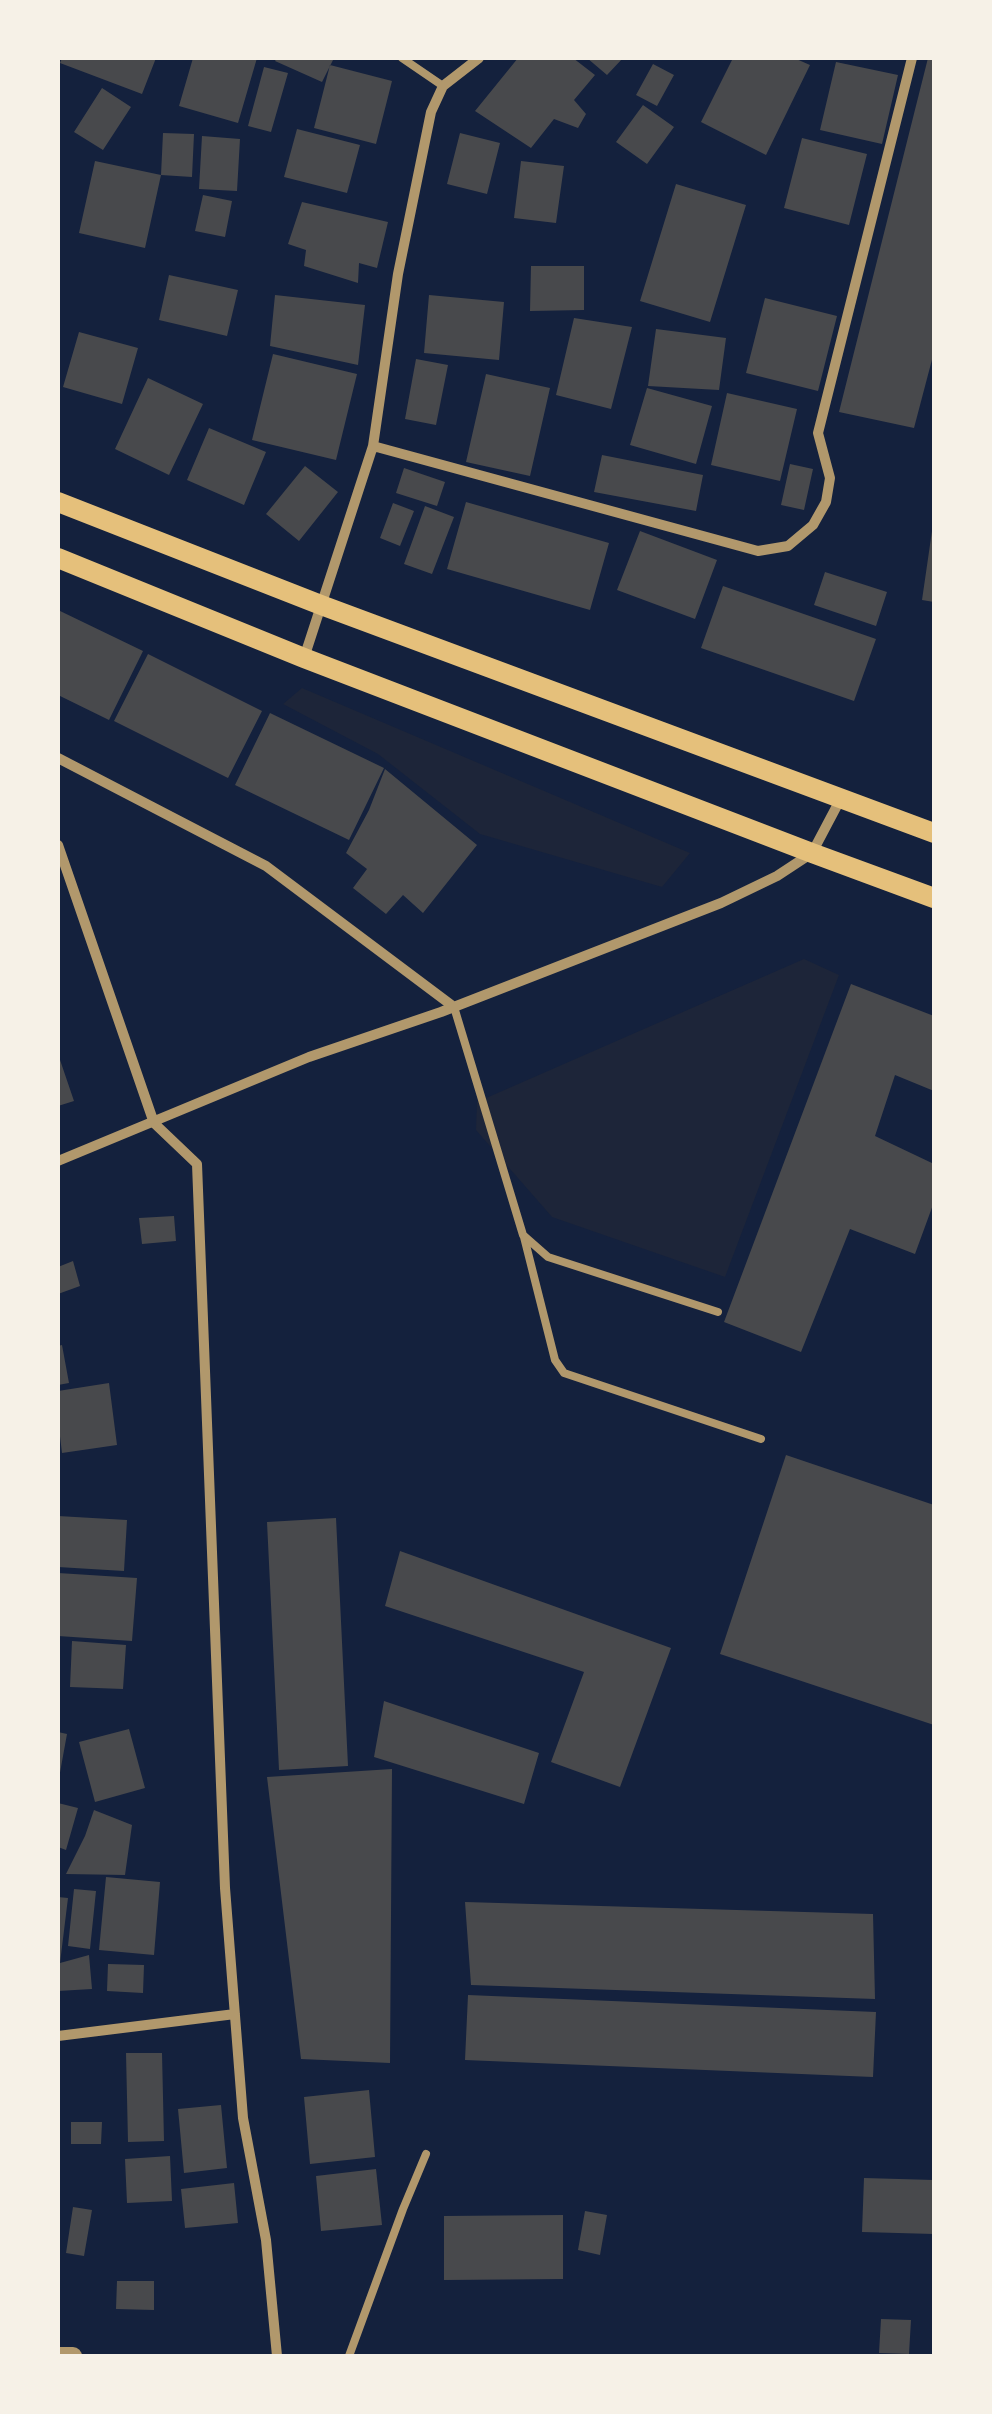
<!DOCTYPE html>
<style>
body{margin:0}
#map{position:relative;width:992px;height:2414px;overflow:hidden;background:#14213d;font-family:"IBM Plex Sans",sans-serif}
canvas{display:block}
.frame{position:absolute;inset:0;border:60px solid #f6f1e7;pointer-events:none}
</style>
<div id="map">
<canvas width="992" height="2414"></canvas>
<div class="frame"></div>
</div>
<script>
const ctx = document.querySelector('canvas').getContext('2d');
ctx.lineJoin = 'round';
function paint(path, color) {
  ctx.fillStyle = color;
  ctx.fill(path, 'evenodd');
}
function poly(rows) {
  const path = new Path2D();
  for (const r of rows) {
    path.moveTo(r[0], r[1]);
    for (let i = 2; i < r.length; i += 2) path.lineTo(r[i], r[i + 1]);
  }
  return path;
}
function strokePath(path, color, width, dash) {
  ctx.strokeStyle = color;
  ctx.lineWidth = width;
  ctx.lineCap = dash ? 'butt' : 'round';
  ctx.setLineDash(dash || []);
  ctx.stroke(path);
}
paint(poly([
 [302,688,690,853,662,887,480,834,378,754,283,704],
 [804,959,839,975,725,1277,552,1217,476,1130,477,1102]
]), '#1d2539');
paint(poly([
 [62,58,156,58,142,94,60,63],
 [193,58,257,58,238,123,179,106],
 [277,58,334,58,322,82,275,61],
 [518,58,573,58,595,75,574,100,586,114,578,128,554,119,531,148,475,111],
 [587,58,623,58,607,75],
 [733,58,794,58,810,65,766,155,701,122],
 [928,58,934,58,934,352,914,428,839,412],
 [836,62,898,75,882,144,820,130],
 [653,64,674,75,657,106,636,95],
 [330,65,392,81,376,144,314,128],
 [264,67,288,73,271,132,248,126],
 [102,88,131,107,103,150,74,132],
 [643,105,674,127,647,164,616,142],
 [297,129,360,145,347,193,284,177],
 [163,133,194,134,192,177,161,175],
 [460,133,500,143,487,194,447,184],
 [202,136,240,139,237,191,199,189],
 [802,138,867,154,849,225,784,208],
 [95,161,161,175,145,248,79,233],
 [521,161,564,166,556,223,514,218],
 [676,184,746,205,710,322,640,301],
 [203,195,232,201,225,237,195,231],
 [302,202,388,222,377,268,359,263,358,283,304,266,306,250,288,244],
 [531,266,584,266,584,310,530,311],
 [169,275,238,290,227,336,159,320],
 [275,295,365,305,358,365,270,346],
 [429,295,504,302,499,360,424,353],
 [765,298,837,316,818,391,746,373],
 [574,318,632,327,611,409,556,395],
 [656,329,726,338,719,390,648,386],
 [79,332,138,348,122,404,63,387],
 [273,354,357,374,336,460,252,440],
 [416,359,448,365,436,425,405,419],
 [486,374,550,388,530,476,466,462],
 [148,378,203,404,169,475,115,449],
 [647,388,712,406,696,464,630,445],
 [727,393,797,409,780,481,711,465],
 [209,428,266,452,244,505,187,480],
 [602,455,703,475,696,511,594,492],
 [790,464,813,469,804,510,781,505],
 [305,466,338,492,299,541,266,514],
 [404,468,445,482,437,506,396,493],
 [466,502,609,543,590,610,447,569],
 [393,503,414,511,400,546,380,538],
 [425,506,454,517,432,574,404,564],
 [640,531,717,560,695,619,617,590],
 [932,531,934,531,934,602,922,600],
 [825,572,887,592,876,626,814,605],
 [723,586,876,639,854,701,701,648],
 [58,610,143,651,109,720,58,695],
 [148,654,262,711,228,778,114,721],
 [270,713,384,768,349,840,235,785],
 [385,769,477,845,423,913,403,895,386,914,353,888,367,869,346,853,369,810],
 [851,984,934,1016,934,1091,895,1075,875,1136,934,1164,934,1202,915,1254,850,1229,801,1352,724,1322],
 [58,1054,74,1101,58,1106],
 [174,1216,176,1241,142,1244,139,1218],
 [73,1261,80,1286,58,1294,58,1267],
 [62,1345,69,1383,58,1385,58,1346],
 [109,1383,117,1445,62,1453,58,1420,58,1391],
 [786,1455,934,1505,934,1725,720,1654],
 [58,1516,127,1520,124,1571,58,1567],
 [336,1518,348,1766,279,1770,267,1522],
 [400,1551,671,1648,620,1787,551,1762,584,1672,385,1606],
 [58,1573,137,1578,132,1641,58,1636],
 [72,1641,126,1645,123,1689,70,1687],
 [384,1701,539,1753,524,1804,374,1757],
 [129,1729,145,1788,95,1802,79,1742],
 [58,1732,67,1734,59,1778,58,1778],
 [392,1769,390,2063,301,2059,267,1777],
 [58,1803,78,1808,66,1850,58,1847],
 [94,1810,132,1825,125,1875,66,1874,85,1836],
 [106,1877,160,1882,154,1955,99,1950],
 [74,1889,96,1891,90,1949,68,1946],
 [58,1897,68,1898,60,1963,89,1955,92,1989,58,1991],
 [465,1902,873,1914,875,1999,471,1985],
 [108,1964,144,1965,143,1993,107,1991],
 [468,1995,876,2012,873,2077,465,2060],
 [126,2053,162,2053,164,2141,128,2142],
 [369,2090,375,2157,310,2164,304,2097],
 [221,2105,227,2168,184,2173,178,2109],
 [71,2122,102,2122,101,2144,71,2144],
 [170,2156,172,2201,127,2203,125,2159],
 [376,2169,382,2225,321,2231,316,2176],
 [864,2178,934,2180,934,2234,862,2232],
 [234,2183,238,2223,185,2228,181,2189],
 [73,2207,92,2210,84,2256,66,2253],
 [585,2211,607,2215,600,2255,578,2250],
 [563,2215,563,2279,444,2280,444,2216],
 [117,2281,154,2281,154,2310,116,2309],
 [881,2319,911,2320,909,2354,879,2353]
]), '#48494c');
strokePath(poly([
 [402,58,443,86],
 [454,1007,523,1235,548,1257,718,1312],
 [524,1237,555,1360,564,1373,761,1439],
 [349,2356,403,2209,426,2154]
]), '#b1986c', 8);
strokePath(poly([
 [373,446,758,551,788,546,813,525,826,502,830,478,818,433,912,58],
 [304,658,373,446,398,274,431,112,443,86,479,58],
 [58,758,266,866,454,1007],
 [58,845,154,1123,197,1164,225,1888,243,2118,266,2240,277,2356],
 [58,1161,309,1057,441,1012,721,903,777,876,812,853,840,800],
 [58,2036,235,2014]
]), '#b1986c', 10);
strokePath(poly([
 [58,2356,73,2356]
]), '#b1986c', 18);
strokePath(poly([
 [58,502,321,605,934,833],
 [58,558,304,658,812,853,934,898]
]), '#e5c07b', 20);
</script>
